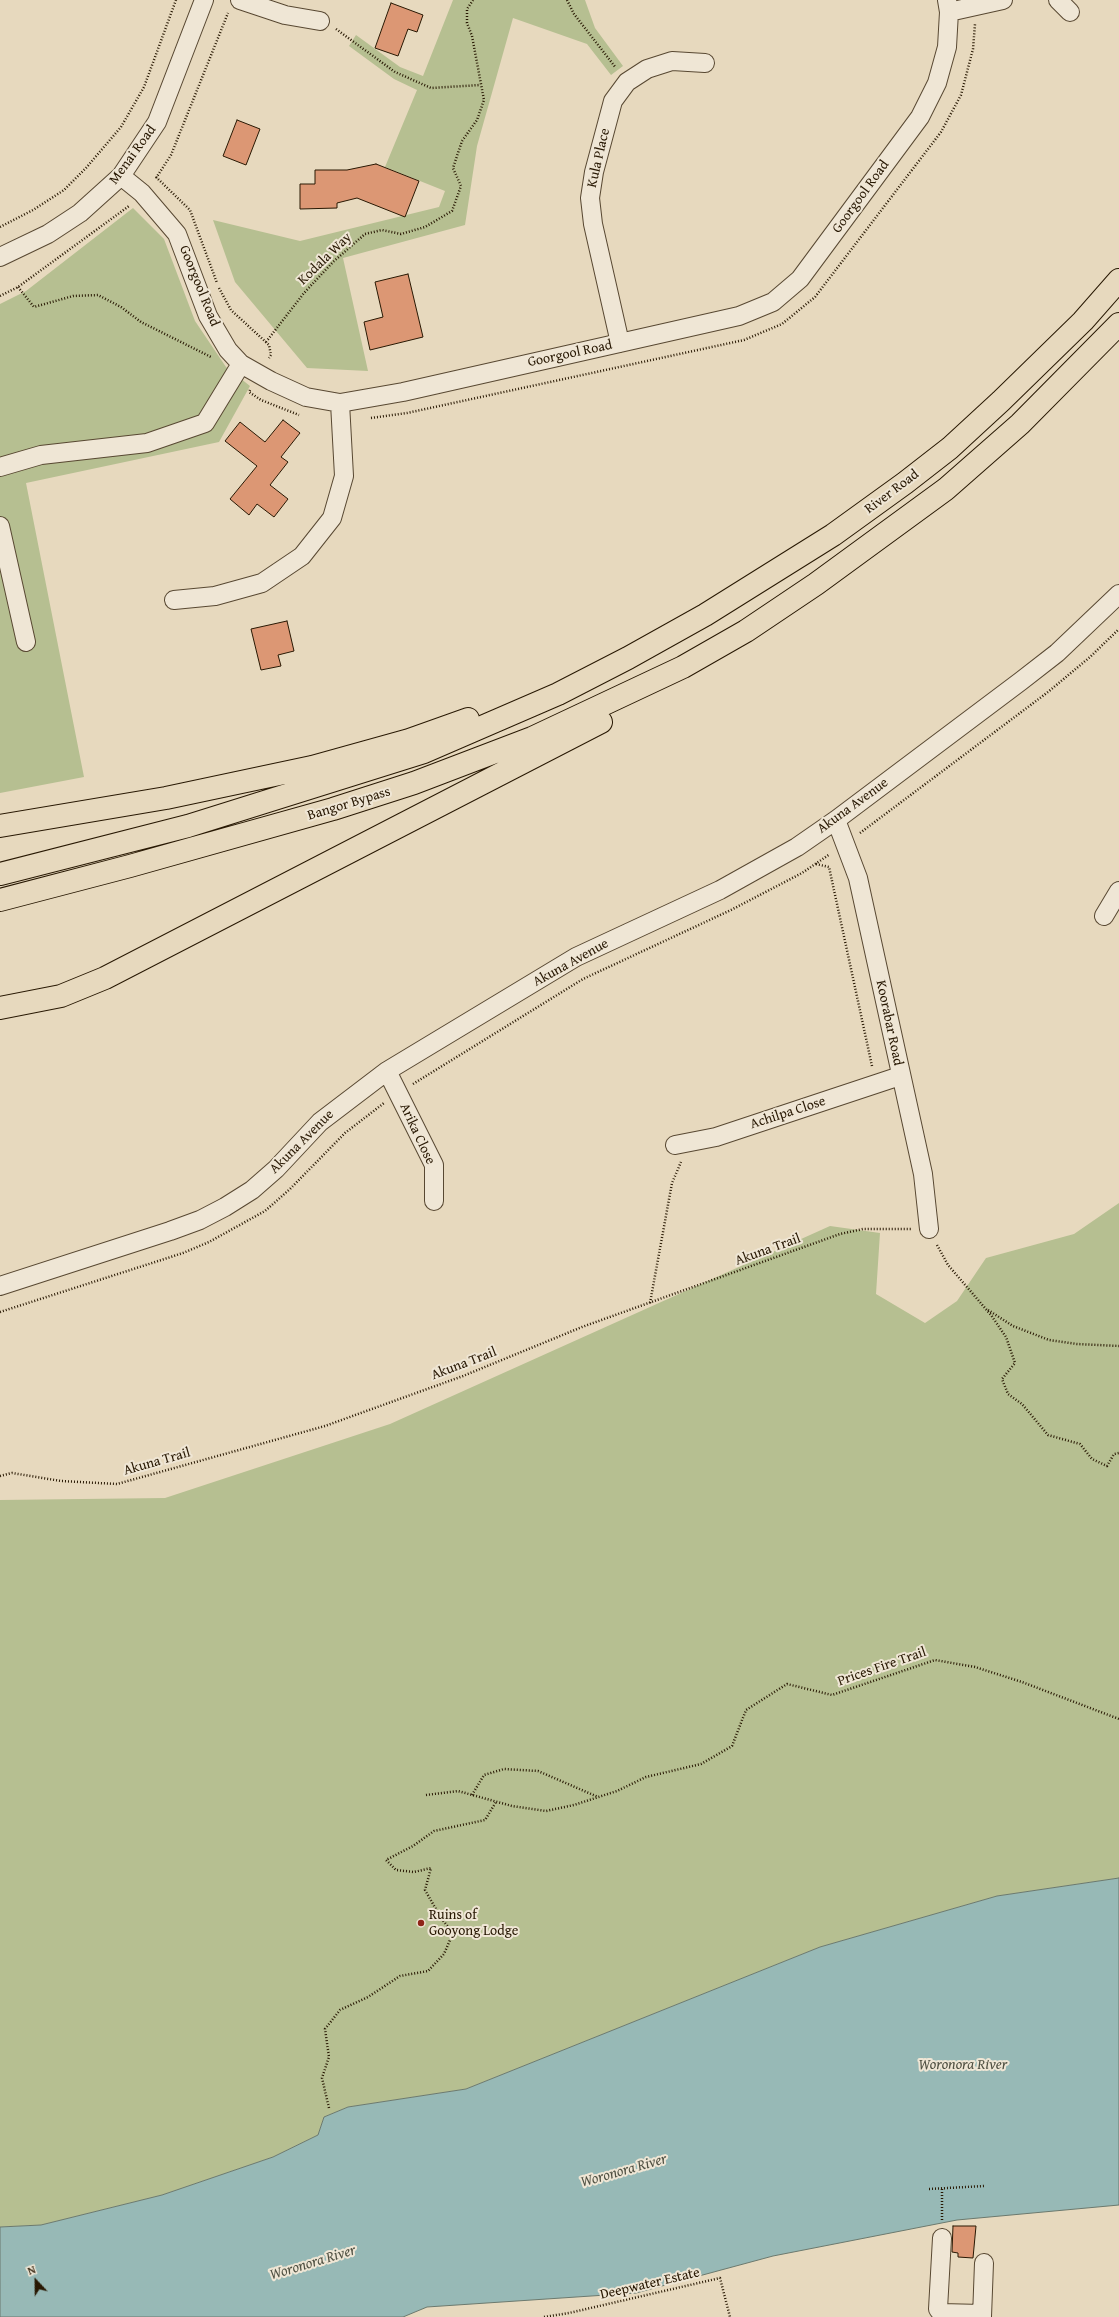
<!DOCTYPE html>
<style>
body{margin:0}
#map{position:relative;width:1119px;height:2317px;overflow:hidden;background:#e7d9be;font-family:"Gentium Book Plus",serif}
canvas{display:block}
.north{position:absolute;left:16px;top:2261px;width:40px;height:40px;-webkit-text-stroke:3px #efe6d5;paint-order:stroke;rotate:338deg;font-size:11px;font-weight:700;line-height:16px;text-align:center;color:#281803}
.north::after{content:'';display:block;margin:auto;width:14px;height:18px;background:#281803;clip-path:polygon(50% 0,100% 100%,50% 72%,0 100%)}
</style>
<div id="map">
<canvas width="1119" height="2317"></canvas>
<div class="north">N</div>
</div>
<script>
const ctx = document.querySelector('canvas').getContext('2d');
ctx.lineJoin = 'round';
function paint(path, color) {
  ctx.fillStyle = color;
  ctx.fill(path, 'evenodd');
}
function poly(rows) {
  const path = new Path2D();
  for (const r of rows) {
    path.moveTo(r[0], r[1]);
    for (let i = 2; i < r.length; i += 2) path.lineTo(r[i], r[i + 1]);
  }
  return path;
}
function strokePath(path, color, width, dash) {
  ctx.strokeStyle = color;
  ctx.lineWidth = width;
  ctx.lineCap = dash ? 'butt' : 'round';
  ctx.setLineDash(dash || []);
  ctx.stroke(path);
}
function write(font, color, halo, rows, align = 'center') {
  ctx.font = font + ' "Gentium Book Plus",serif';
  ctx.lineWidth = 4;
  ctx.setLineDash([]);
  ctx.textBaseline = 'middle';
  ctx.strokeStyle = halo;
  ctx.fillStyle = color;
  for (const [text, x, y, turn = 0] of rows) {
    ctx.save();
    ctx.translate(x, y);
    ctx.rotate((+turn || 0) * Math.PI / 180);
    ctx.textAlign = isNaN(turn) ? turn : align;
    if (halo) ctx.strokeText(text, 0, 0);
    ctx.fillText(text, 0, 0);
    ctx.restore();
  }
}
paint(poly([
 [453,0,585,0,595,28,623,66,611,75,587,44,513,18,477,146,465,225,343,258,368,371,307,368,235,282,213,220,300,241,439,207,445,191,385,167,417,90,394,79,349,46,356,35,400,67,423,76],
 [133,208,164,239,195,321,226,367,250,386,219,442,26,483,84,777,0,793,0,304,26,291],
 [1119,1203,1119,1878,997,1896,820,1947,466,2089,348,2107,324,2117,318,2135,273,2157,162,2195,41,2225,0,2227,0,1500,165,1498,390,1424,830,1226,880,1233,876,1294,925,1323,957,1301,986,1258,1074,1234]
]), '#b6bf91');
const water = poly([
 [1119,1878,1119,2205,957,2220,773,2256,636,2293,427,2307,403,2317,0,2317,0,2227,41,2225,162,2195,273,2157,318,2135,324,2117,348,2107,466,2089,820,1947,997,1896,1119,1878]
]);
paint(water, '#97b9b6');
strokePath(water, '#6b796e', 1);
const building = poly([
 [391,3,423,15,417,32,408,29,398,56,375,48,391,3],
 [237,120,260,129,246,165,223,156,237,120],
 [376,164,419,181,405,217,357,198,337,203,337,208,300,209,300,184,315,184,315,170,347,170,376,164],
 [408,274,423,337,370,350,364,322,383,317,375,282,408,274],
 [283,420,300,433,281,457,288,462,270,485,288,499,274,517,257,504,249,515,230,499,257,466,225,441,240,422,265,442,283,420],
 [287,621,294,651,278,655,281,666,261,670,251,629,287,621],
 [953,2226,976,2226,973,2258,958,2257,958,2253,952,2252,953,2226]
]);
paint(building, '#dc9774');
strokePath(building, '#281803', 1);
const minor = poly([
 [240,0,285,15,320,21],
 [1058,0,1070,12],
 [949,12,1003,0],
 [121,176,142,193,177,234,208,316,228,350,241,364,271,381,306,397,340,403,403,392,739,316,773,302,800,279,920,117,937,83,947,47,949,12,947,0],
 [0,257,48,234,80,213,121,176,157,122,204,0],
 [620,343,593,224,590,198,594,172,613,101,627,82,647,69,672,61,705,63],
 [0,467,41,455,147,443,205,423,241,364],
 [0,526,26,642],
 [174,600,215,596,262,583,302,556,332,518,344,476,340,403],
 [836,820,858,878,923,1174,929,1229],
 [1104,916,1119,891],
 [387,1071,434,1165,434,1201],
 [675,1145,716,1137,900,1076],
 [0,1286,170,1231,200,1220,225,1207,252,1190,276,1169,320,1122,387,1071,576,957,720,890,797,847,836,820,1021,681,1057,653,1119,594],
 [942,2238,938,2309,941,2313,982,2314],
 [982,2317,984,2263]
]);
const major = poly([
 [0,826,166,798,312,767,409,740,468,719],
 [0,874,188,826,424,752,558,694,628,658,705,615,833,535,905,483,950,448,1001,401,1083,321,1119,280],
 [0,900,130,866,333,809,414,783,532,738,683,667,746,631,816,584,946,489,1020,424,1119,324],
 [0,1008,61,996,105,978,601,722]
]);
strokePath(minor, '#584832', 20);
strokePath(major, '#281803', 24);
strokePath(poly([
 [567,0,574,14,616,68],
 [336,29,395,72,431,88,480,85],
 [156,177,190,210,217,283],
 [156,178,171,155,228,13],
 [0,227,33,210,64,190,86,168,121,127,144,87,176,0],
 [18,287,34,307,73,296,98,295,121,307,141,322,211,357],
 [219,288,231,310,269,345,271,355,269,358],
 [0,296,18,287,129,206],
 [266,342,304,293,333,262,365,234,382,230,401,234,425,227,452,211,461,186,453,168,462,141,477,120,484,100,472,36,467,23,467,9,473,0],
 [250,390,249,392,261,400,299,415],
 [371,418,407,413,744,340,782,324,815,297,941,132,961,95,973,49,975,24],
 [860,833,1048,692,1090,657,1119,629],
 [816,864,829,867,872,1066],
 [413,1084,583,979,731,910,802,873,830,854],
 [937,1245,948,1265,991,1315,1006,1337,1015,1363,1002,1379,1008,1394,1022,1404,1048,1435,1080,1444,1092,1459,1107,1466,1114,1454,1119,1453],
 [650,1303,672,1183,681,1162],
 [988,1310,1013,1326,1049,1340,1077,1344,1119,1346],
 [0,1312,183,1253,209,1242,265,1211,290,1189,345,1133,384,1103],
 [0,1476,12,1473,61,1481,117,1484,325,1426,463,1376,582,1327,840,1234,863,1229,912,1229],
 [426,1795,458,1791,512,1806,546,1811,574,1805,617,1791,646,1777,701,1764,732,1746,746,1710,787,1684,832,1695,935,1660,975,1667,1022,1682,1119,1719],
 [472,1795,484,1775,504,1769,538,1771,598,1797],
 [329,2108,322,2078,329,2057,325,2029,340,2010,368,1997,400,1976,428,1971,444,1954,453,1933,441,1918,425,1890,431,1868,414,1872,396,1870,386,1860,413,1846,434,1831,485,1820,496,1802],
 [929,2189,984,2186],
 [942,2220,942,2189],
 [544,2317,569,2313,720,2278,730,2317]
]), '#281803', 2.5, [1, 2]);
strokePath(minor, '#efe6d5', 18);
strokePath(major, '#e7d9be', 22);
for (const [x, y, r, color] of [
 [421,1923,4,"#8f2418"]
]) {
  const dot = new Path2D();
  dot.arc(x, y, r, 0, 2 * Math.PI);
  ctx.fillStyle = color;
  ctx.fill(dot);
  strokePath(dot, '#efe6d5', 1.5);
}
write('14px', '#281803', '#efe6d5', [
 ["Menai Road",133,155,-54],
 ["Kula Place",599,158,-77],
 ["Goorgool Road",861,197,-54],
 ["Kodala Way",325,259,-44],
 ["Goorgool Road",199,286,68],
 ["Goorgool Road",570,354,-12],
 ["River Road",892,492,-37],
 ["Bangor Bypass",349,804,-17],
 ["Akuna Avenue",853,806,-36],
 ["Akuna Avenue",571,963,-29],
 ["Koorabar Road",889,1023,78],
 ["Achilpa Close",788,1113,-18],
 ["Arika Close",417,1134,65],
 ["Akuna Avenue",302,1142,-45],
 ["Akuna Trail",768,1250,-20],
 ["Akuna Trail",464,1364,-21],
 ["Akuna Trail",157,1462,-16],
 ["Prices Fire Trail",882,1667,-19],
 ["Deepwater Estate",650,2284,-13]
]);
write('14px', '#281803', '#efe6d5', [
 ["Ruins of",429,1915],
 ["Gooyong Lodge",429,1931]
], 'left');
write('italic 15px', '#4f5042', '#efe6d5', [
 ["Woronora River",963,2065],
 ["Woronora River",624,2171,-16],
 ["Woronora River",313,2263,-17]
]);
</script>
